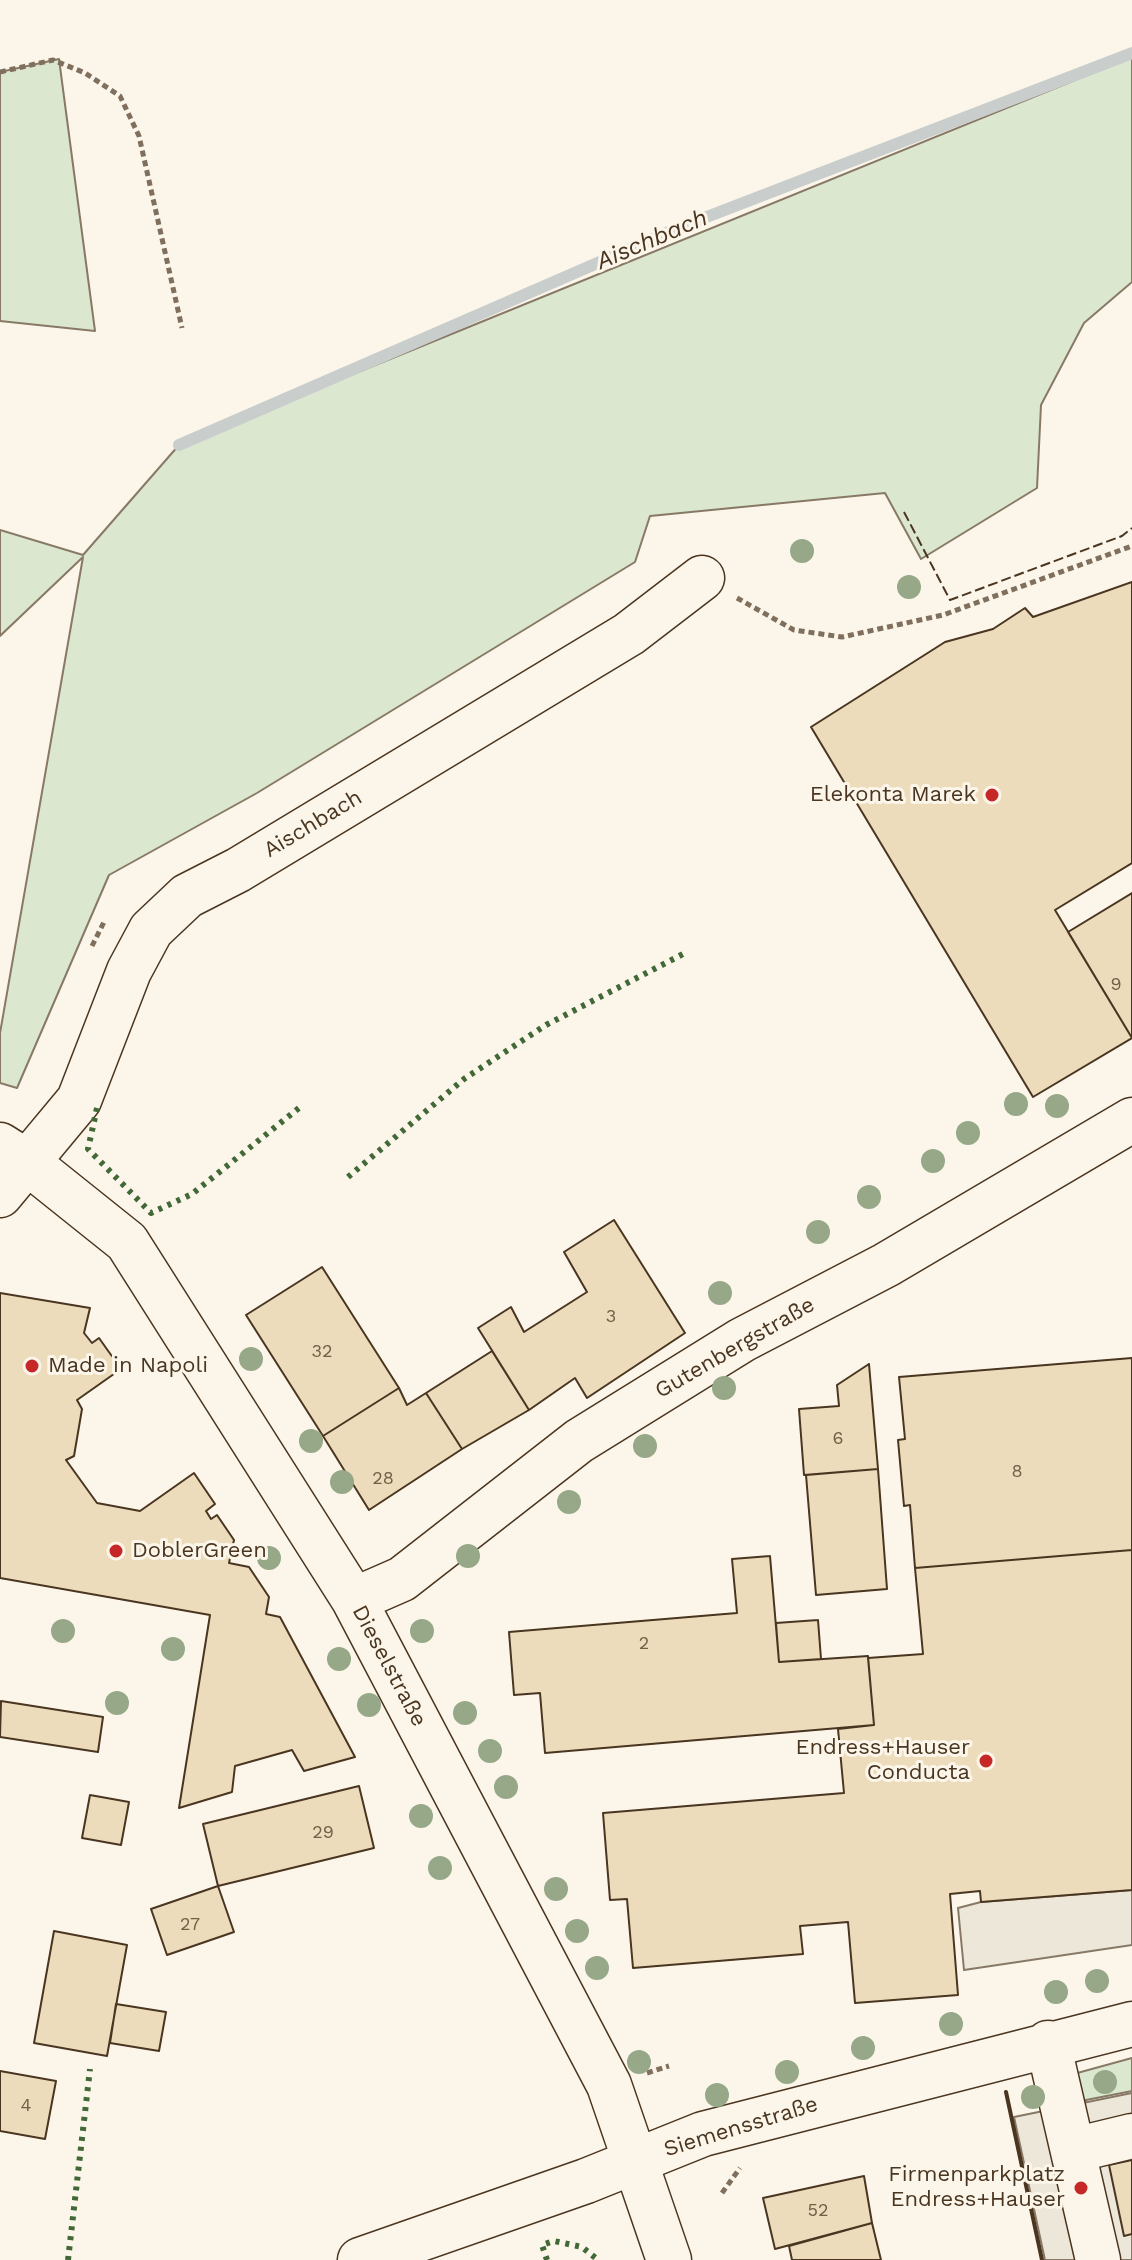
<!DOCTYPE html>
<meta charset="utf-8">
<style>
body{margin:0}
canvas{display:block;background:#fbf6e9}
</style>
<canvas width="1132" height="2260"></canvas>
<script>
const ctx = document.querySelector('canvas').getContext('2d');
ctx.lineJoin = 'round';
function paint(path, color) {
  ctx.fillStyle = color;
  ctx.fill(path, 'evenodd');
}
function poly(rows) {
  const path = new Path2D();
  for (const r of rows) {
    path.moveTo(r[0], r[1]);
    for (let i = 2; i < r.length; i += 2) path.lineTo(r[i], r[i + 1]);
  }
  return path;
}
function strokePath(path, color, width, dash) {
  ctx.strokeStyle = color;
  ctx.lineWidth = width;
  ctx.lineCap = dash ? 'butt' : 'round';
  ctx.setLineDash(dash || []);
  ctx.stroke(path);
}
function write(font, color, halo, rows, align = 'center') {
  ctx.font = font + ' "Work Sans",sans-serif';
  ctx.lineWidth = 6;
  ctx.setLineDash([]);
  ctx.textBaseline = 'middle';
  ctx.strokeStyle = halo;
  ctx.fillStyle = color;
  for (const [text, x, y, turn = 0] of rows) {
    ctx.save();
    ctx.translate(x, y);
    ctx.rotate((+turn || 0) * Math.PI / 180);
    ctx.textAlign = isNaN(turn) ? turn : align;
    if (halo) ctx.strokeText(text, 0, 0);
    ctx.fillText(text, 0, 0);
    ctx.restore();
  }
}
const green = poly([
 [1132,57,1132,282,1084,323,1041,405,1037,488,921,559,885,493,650,516,635,562,257,793,109,875,17,1088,0,1083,0,1033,83,557,0,636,0,530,83,555,179,445,1132,57],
 [59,59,95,331,0,321,0,72,59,59],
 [1132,2058,1132,2091,1076,2102,1070,2075,1132,2058]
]);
paint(green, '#dce7d0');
strokePath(green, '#887966', 2);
const parking = poly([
 [1132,1890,1132,1945,964,1970,958,1908,981,1902,1132,1890],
 [1132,2093,1132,2260,1045,2260,1014,2117,1132,2093]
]);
paint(parking, '#ede7d9');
strokePath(parking, '#887966', 2);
strokePath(poly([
 [179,445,678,228,1132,53]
]), '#c9cecd', 12);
const building = poly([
 [1132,582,1132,863,1055,910,1132,1038,1033,1097,811,727,945,642,993,629,1025,608,1033,617,1132,582],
 [1132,893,1132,1038,1068,932,1132,893],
 [614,1220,685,1333,587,1398,575,1378,529,1410,478,1328,511,1307,524,1332,587,1292,564,1252,614,1220],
 [322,1267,399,1388,323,1436,246,1315,322,1267],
 [0,1293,90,1308,84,1333,92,1343,99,1338,121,1369,77,1400,82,1409,74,1456,66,1460,97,1503,140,1511,194,1473,215,1504,206,1511,211,1519,217,1515,234,1540,229,1563,249,1567,269,1597,266,1614,280,1617,355,1757,304,1771,292,1750,235,1766,232,1792,179,1808,210,1615,0,1578,0,1293],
 [492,1351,529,1410,462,1449,426,1393,492,1351],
 [1132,1358,1132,1550,915,1568,910,1505,904,1506,898,1440,905,1439,899,1377,1132,1358],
 [869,1364,878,1469,804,1475,799,1409,839,1406,837,1385,869,1364],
 [399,1388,407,1405,426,1393,462,1449,369,1510,323,1436,399,1388],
 [878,1469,887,1589,816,1595,806,1475,878,1469],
 [1132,1550,1132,1890,981,1902,980,1891,950,1894,958,1995,855,2003,848,1922,800,1926,803,1954,633,1968,627,1899,610,1900,603,1813,844,1793,838,1729,874,1725,868,1658,923,1654,915,1568,1132,1550],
 [770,1556,779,1662,868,1656,874,1725,545,1753,540,1693,514,1695,509,1632,737,1613,732,1559,770,1556],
 [818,1620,821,1659,779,1662,776,1623,818,1620],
 [1,1701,103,1717,98,1752,0,1737,1,1701],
 [359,1786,374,1848,218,1886,203,1824,359,1786],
 [90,1795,129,1802,121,1845,82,1838,90,1795],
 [218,1886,234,1932,167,1955,151,1909,218,1886],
 [54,1931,127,1945,107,2056,34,2043,54,1931],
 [116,2004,166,2012,159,2051,110,2043,116,2004],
 [0,2071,56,2081,45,2139,0,2131,0,2071],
 [1132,2160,1132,2234,1124,2236,1109,2165,1132,2160],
 [864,2176,872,2223,775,2249,763,2198,864,2176],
 [872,2223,881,2260,792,2260,789,2246,872,2223]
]);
paint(building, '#ecdcbc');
strokePath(building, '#4a3520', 2);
const minor = poly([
 [0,1145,27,1162,127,1242,354,1600,609,2085,669,2260],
 [0,1195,79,1100,129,971,151,930,187,896,238,870,629,634,702,578],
 [354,1600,402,1579,579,1441,742,1340,886,1265,1132,1120],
 [1048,2043,1098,2260],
 [1074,2150,1132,2136],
 [360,2260,586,2181,703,2134,1132,2024]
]);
strokePath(minor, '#4a3520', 47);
strokePath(poly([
 [0,72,53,60,85,73,120,96,139,136,182,328],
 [737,598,794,630,842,637,943,615,1132,546],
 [92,946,105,920],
 [647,2073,669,2066],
 [722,2193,740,2168]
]), '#7f6f5c', 5, [6, 4]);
strokePath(minor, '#fbf6e9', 44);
strokePath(poly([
 [97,1108,88,1149,151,1213,192,1194,299,1108],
 [348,1177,464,1079,546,1025,685,953],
 [68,2260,90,2069],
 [547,2260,542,2245,554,2241,582,2247,598,2260]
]), '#436837', 6, [4, 6]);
strokePath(poly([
 [904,512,950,600,1122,536,1132,528]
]), '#4a3520', 2, [10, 4]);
strokePath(poly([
 [1006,2092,1042,2260]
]), '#4a3520', 4);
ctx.fillStyle = '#96a887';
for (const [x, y] of [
 [802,551],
 [909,587],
 [1016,1104],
 [1057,1106],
 [968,1133],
 [933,1161],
 [869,1197],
 [818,1232],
 [720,1293],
 [251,1359],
 [724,1388],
 [311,1441],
 [645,1446],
 [342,1482],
 [569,1502],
 [468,1556],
 [269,1558],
 [63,1631],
 [422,1631],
 [173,1649],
 [339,1659],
 [117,1703],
 [369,1705],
 [465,1713],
 [490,1751],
 [506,1787],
 [421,1816],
 [440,1868],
 [556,1889],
 [577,1931],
 [597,1968],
 [1097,1981],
 [1056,1992],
 [951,2024],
 [863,2048],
 [639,2062],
 [787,2072],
 [1105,2082],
 [717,2095],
 [1033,2097]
]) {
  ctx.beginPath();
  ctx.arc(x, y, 12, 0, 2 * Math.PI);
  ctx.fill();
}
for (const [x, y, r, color] of [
 [992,795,8,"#c62828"],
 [32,1366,8,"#c62828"],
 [116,1551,8,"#c62828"],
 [986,1761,8,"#c62828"],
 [1081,2188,8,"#c62828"]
]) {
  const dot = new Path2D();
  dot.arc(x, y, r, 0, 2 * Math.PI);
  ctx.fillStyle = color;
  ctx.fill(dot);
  strokePath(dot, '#fbf6e9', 3);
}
write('18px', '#725f47', null, [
 ["9",1116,985],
 ["3",611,1317],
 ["32",322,1352],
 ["6",838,1439],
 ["8",1017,1472],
 ["28",383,1479],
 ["2",644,1644],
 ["29",323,1833],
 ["27",190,1925],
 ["4",26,2106],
 ["52",818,2211]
]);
write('22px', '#4a3520', '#fbf6e9', [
 ["Elekonta Marek",976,795],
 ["Made in Napoli",48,1366,"left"],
 ["DoblerGreen",132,1551,"left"],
 ["Endress+Hauser",970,1748],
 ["Conducta",970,1773],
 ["Firmenparkplatz",1065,2175],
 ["Endress+Hauser",1065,2200]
], 'right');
write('22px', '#4a3520', '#fbf6e9', [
 ["Aischbach",313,824,-31],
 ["Gutenbergstraße",735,1348,-30],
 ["Dieselstraße",389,1666,62],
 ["Siemensstraße",741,2127,-17]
]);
write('italic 24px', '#4a3520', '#fbf6e9', [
 ["Aischbach",652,240,-23]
]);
</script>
